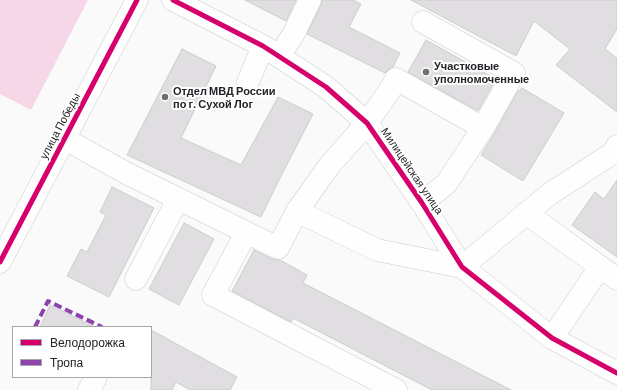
<!DOCTYPE html>
<meta charset="utf-8">
<style>
body{margin:0}
#map{position:relative;width:617px;height:390px;overflow:hidden;background:#fafafb;font-family:Barlow,sans-serif}
canvas{display:block}
.legend{position:absolute;left:12px;top:326px;width:140px;height:52px;box-sizing:border-box;background:#fff;border:1px solid #a7a7a9;margin:0;padding:5px 7px;list-style:none;font-size:12px;color:#242228}
.legend li{display:flex;align-items:center;gap:8px;height:20px}
.legend b{width:20px;border:1px solid #a7a7a9}
</style>
<div id="map">
<canvas width="617" height="390"></canvas>
<ul class="legend">
<li><b style="height:5px;background:#d6006c"></b>Велодорожка</li>
<li><b style="height:5px;background:#8e44ad"></b>Тропа</li>
</ul>
</div>
<script>
const ctx = document.querySelector('canvas').getContext('2d');
ctx.lineJoin = 'round';
function paint(path, color) {
  ctx.fillStyle = color;
  ctx.fill(path, 'evenodd');
}
function poly(rows) {
  const path = new Path2D();
  for (const r of rows) {
    path.moveTo(r[0], r[1]);
    for (let i = 2; i < r.length; i += 2) path.lineTo(r[i], r[i + 1]);
  }
  return path;
}
function strokePath(path, color, width, dash) {
  ctx.strokeStyle = color;
  ctx.lineWidth = width;
  ctx.lineCap = dash ? 'butt' : 'round';
  ctx.setLineDash(dash || []);
  ctx.stroke(path);
}
function write(font, color, halo, rows, align = 'center') {
  ctx.font = font + ' Barlow,sans-serif';
  ctx.lineWidth = 4;
  ctx.setLineDash([]);
  ctx.textBaseline = 'middle';
  ctx.strokeStyle = halo;
  ctx.fillStyle = color;
  for (const [text, x, y, turn = 0] of rows) {
    ctx.save();
    ctx.translate(x, y);
    ctx.rotate((+turn || 0) * Math.PI / 180);
    ctx.textAlign = isNaN(turn) ? turn : align;
    if (halo) ctx.strokeText(text, 0, 0);
    ctx.fillText(text, 0, 0);
    ctx.restore();
  }
}
paint(poly([
 [0,0,88,0,31,110,0,94]
]), '#f6d7e8');
const building = poly([
 [245,0,296,0,286,21,245,0],
 [322,0,353,0,361,4,349,27,400,53,393,67,389,69,385,73,307,34,321,5,322,0],
 [411,0,617,0,617,29,605,49,617,58,617,112,556,65,570,49,534,21,516,56,411,0],
 [426,40,496,79,478,111,408,72,426,40],
 [182,49,216,66,181,138,241,165,278,97,313,114,278,182,261,217,127,155,182,49],
 [522,88,564,113,523,181,481,155,494,134,518,91,519,91,522,88],
 [617,180,617,257,572,225,595,192,604,199,617,180],
 [112,187,154,208,109,297,67,276,81,249,87,252,106,215,100,212,112,187],
 [184,223,214,239,179,305,149,289,184,223],
 [254,250,272,259,280,260,307,275,303,283,511,390,432,390,293,318,291,322,232,291,254,250],
 [50,305,95,327,40,327,50,305],
 [151,330,237,377,230,390,190,390,176,382,172,390,151,390,151,330]
]);
paint(building, '#e0dee1');
strokePath(building, '#cdcbce', 1);
const minor = poly([
 [173,0,263,46,326,87,367,123,422,203,462,267,552,338,617,373],
 [279,56,293,35,310,0],
 [248,82,263,46],
 [65,139,126,173,278,248,297,211,329,166,367,123,392,87,396,79,483,128],
 [422,203,446,184,483,128,514,73,423,22],
 [297,211,377,250,462,267,551,193,613,153,617,146],
 [526,213,617,279],
 [246,233,213,295,396,390],
 [0,262,137,0],
 [136,279,178,199],
 [552,338,600,267],
 [89,390,96,377]
]);
strokePath(minor, '#cccccf', 23);
strokePath(minor, '#fefefe', 22);
strokePath(poly([
 [35,327,48,301,102,327]
]), '#8e44ad', 4, [8, 4]);
strokePath(poly([
 [173,0,263,46,326,87,367,123,422,203,462,267,552,338,617,373],
 [0,262,137,0]
]), '#d6006c', 5);
for (const [x, y, r, color] of [
 [426,72,4,"#6f6e72"],
 [165,97,4,"#6f6e72"]
]) {
  const dot = new Path2D();
  dot.arc(x, y, r, 0, 2 * Math.PI);
  ctx.fillStyle = color;
  ctx.fill(dot);
  strokePath(dot, '#fff', 1.5);
}
write('bold 11px', '#242228', '#fff', [
 ["Участковые",434,66],
 ["уполномоченные",434,79],
 ["Отдел МВД России",173,91],
 ["по г. Сухой Лог",173,104]
], 'left');
write('11px', '#242228', '#fff', [
 ["улица Победы",60,126,-62],
 ["Милицейская улица",412,171,56]
]);
</script>
